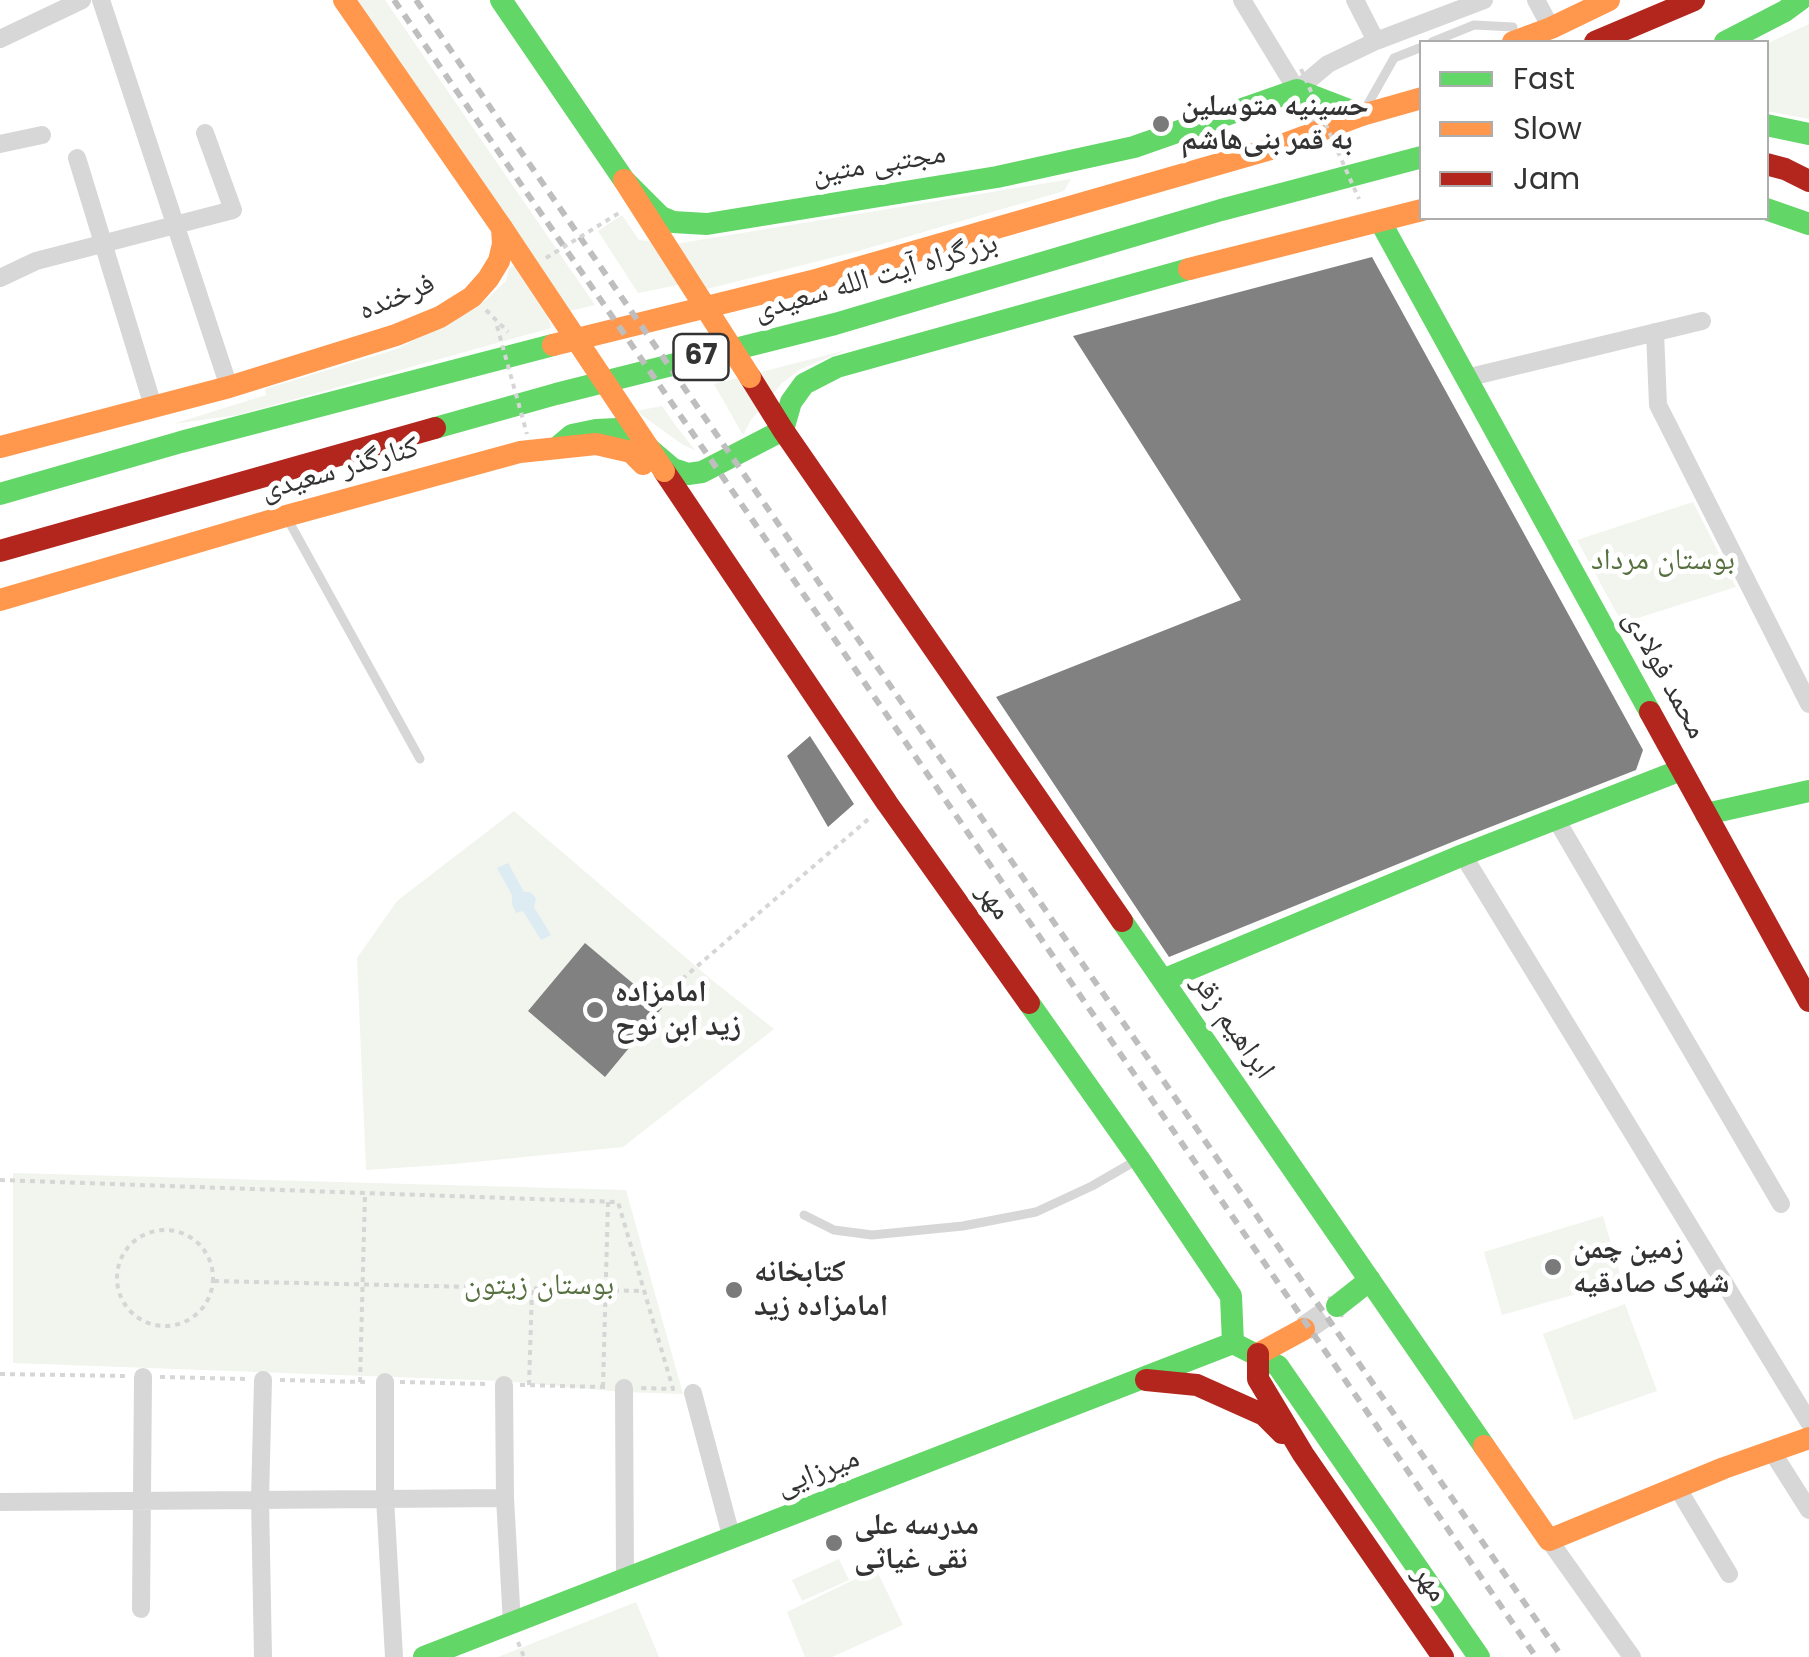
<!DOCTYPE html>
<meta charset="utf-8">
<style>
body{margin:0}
#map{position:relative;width:1809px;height:1657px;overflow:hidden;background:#fff;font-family:Poppins,sans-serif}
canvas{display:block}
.legend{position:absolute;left:1419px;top:40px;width:350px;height:180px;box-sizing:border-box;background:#fff;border:2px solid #adadad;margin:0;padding:12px 18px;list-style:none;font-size:30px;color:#333}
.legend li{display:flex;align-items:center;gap:20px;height:50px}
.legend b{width:50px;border:2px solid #adadad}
</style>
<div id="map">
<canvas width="1809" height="1657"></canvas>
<ul class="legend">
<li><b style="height:12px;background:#63d668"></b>Fast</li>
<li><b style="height:12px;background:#ff974d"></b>Slow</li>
<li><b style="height:12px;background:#b3261e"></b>Jam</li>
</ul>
</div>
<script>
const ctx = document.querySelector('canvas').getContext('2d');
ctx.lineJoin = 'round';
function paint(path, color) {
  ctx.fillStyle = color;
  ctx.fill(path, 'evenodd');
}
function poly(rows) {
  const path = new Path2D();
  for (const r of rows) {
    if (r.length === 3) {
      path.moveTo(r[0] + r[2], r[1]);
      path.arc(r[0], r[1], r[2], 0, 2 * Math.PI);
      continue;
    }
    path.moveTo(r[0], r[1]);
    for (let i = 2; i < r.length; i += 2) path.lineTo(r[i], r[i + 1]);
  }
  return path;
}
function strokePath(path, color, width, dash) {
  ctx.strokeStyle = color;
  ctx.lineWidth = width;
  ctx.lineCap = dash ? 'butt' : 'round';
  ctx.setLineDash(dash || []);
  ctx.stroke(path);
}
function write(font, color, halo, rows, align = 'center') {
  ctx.font = font + ' Poppins,"Noto Naskh Arabic",sans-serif';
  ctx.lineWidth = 10;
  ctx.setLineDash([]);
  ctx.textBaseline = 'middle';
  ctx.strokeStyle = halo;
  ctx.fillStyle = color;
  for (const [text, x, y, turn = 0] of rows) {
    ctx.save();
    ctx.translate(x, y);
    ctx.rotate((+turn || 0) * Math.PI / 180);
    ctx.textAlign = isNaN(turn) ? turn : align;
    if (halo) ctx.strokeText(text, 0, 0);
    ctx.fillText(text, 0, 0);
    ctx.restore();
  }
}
paint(poly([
 [357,0,385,0,595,305,548,316,551,328,238,415,173,424,266,395,265,389,397,349,478,307,506,281,509,268,534,258],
 [1809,24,1809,119,1767,111,1766,44],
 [1071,179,1064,191,855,252,691,293,688,283,638,293,598,231,622,215,639,240,675,244],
 [847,350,801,369,782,383,751,420,743,435,714,384],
 [662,406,676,426,695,450,683,445,636,411],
 [1693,502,1736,587,1622,623,1577,540],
 [514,811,712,980,774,1029,623,1147,455,1164,366,1170,357,958,397,901],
 [13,1173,626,1190,683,1394,623,1392,503,1381,13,1363],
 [1603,1216,1622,1281,1502,1315,1484,1252],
 [1625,1304,1657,1391,1574,1420,1543,1334],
 [839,1559,849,1580,802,1601,792,1580],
 [876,1569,903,1625,832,1657,805,1657,787,1612],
 [636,1602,659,1657,498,1657]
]), '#f1f5ed');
paint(poly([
 [508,863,524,892,530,892,536,898,534,907,551,935,541,940,523,911,516,913,512,904,512,895,497,868]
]), '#ddebf3');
paint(poly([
 [1372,257,1643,750,1636,770,1457,840,1169,957,996,697,1241,600,1073,336],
 [810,736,854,804,828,827,787,756],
 [585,943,662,1008,605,1077,528,1011]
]), '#818181');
strokePath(poly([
 [1304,1329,1337,1306]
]), '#d6d6d6', 25, [25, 12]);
strokePath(poly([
 [486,310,508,332],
 [667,992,872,816],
 [0,1180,618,1202,673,1389,640,1388],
 [165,1278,48],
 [214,1281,644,1291],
 [0,1374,126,1376],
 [160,1377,246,1379],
 [280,1380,366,1382],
 [360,1382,365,1193],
 [400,1382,486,1384],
 [520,1385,606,1387],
 [529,1385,532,1290],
 [603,1387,608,1202],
 [518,1642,524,1657]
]), '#d6d6d6', 4, [5, 5]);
strokePath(poly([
 [1432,42,1474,25,1513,27],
 [1368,104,1394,58,1422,47],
 [287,518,420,759],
 [804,1215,834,1230,872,1235,963,1226,1036,1212,1092,1186,1137,1160]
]), '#d7d7d7', 9);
strokePath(poly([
 [101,0,229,387],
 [1242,0,1321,130],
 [1355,0,1376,41],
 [1536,0,1551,28],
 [0,39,82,0],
 [1297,90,1328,64,1376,41,1484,0],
 [0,144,42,135],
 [77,158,153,406],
 [0,278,36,261,233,210,205,133],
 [1655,332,1658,405,1809,704],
 [1466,378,1702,321],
 [1556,819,1781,1204],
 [1463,855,1809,1422],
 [263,1380,260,1499,263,1657],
 [385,1382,385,1498,394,1657],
 [504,1385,505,1498,512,1624],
 [624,1388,625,1580],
 [693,1393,732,1539],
 [1771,1450,1809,1510],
 [1677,1487,1729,1574],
 [0,1502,505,1498],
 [1549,1540,1632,1657],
 [141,1609,143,1377]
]), '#d7d7d7', 18);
strokePath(poly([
 [501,0,624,180,661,217,673,222,707,224,997,177,1134,147,1297,90,1362,115],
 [1725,42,1785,11,1800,0],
 [1766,125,1809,134],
 [1766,209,1809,224],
 [1380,221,1650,712],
 [435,428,556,394,835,324,1221,210,1422,157],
 [559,446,572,435,596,430,617,429,646,446,673,469,688,474,702,472,783,430,791,402,804,384,837,367,1189,269],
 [0,494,181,442,553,345],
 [1706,814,1809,791],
 [1122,921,1484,1446],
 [1163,980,1463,855,1681,770],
 [1029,1003,1139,1159,1231,1296,1233,1343],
 [1337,1306,1370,1280],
 [1233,1343,1278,1366,1479,1657],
 [424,1657,1233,1343]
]), '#63d668', 22);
strokePath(poly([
 [1513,42,1551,28,1609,0],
 [1189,269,1422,210],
 [553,345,812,281,1271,149,1362,115,1422,98],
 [0,447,229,387,396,335,440,317,472,297,488,279,499,261,503,244,502,228,344,0],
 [0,600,286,516,520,452,596,444,631,452,643,464],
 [1258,1354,1304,1329],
 [1484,1446,1549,1540,1724,1468,1809,1438]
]), '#ff974d', 22);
strokePath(poly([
 [1595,42,1694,0],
 [1766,164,1785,169,1809,181],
 [750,377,783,430,1122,921],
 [664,471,887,803,1029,1003],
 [0,551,435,428],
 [1650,712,1809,1001],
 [1258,1354,1258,1379,1303,1454,1443,1657],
 [1146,1380,1197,1385,1264,1415,1282,1433]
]), '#b3261e', 22);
strokePath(poly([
 [394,0,1536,1657],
 [416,0,1562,1657]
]), '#bebebe', 6, [10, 8]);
strokePath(poly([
 [1301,69,1359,199],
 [546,258,619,213],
 [497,326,527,434]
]), '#d6d6d6', 4, [5, 5]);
strokePath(poly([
 [624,180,750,377],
 [502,228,664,471]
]), '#ff974d', 22);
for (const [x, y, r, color] of [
 [1161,124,10,"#7a7a7a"],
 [595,1010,10,"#7a7a7a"],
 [1553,1267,10,"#7a7a7a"],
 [734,1290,10,"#7a7a7a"],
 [834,1543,10,"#7a7a7a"]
]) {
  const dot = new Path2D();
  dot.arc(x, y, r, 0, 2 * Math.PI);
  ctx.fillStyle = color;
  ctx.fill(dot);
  strokePath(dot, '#fff', 4);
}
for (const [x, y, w] of [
 [701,357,55]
]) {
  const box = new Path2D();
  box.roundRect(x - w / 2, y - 23, w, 46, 8);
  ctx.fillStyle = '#fff';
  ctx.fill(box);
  strokePath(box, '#333', 2.5);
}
write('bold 28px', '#333', null, [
 ["67",701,357]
]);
write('bold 30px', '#333', '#fff', [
 ["حسینیه متوسلین",1181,107],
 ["به قمر بنی‌هاشم",1181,141],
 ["امامزاده",615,993],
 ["زید ابن نوح",615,1027],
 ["زمین چمن",1573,1250],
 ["شهرک صادقیه",1573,1284],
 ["کتابخانه",754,1273],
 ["امامزاده زید",754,1307],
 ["مدرسه علی",854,1526],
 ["نقی غیاثی",854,1560]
], 'left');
write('30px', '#333', '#fff', [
 ["مجتبی متین",879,165,-9],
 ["بزرگراه آیت الله سعیدی",876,278,-16],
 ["فرخنده",397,298,-22],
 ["کنارگذر سعیدی",340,470,-16],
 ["محمد فولادی",1664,675,61],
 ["مهر",993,902,55],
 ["ابراهیم زقر",1232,1027,55],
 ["میرزایی",818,1473,-21],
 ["مهر",1429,1584,55]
]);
write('30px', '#56703f', '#fff', [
 ["بوستان مرداد",1663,561],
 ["بوستان زیتون",539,1286]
]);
</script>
